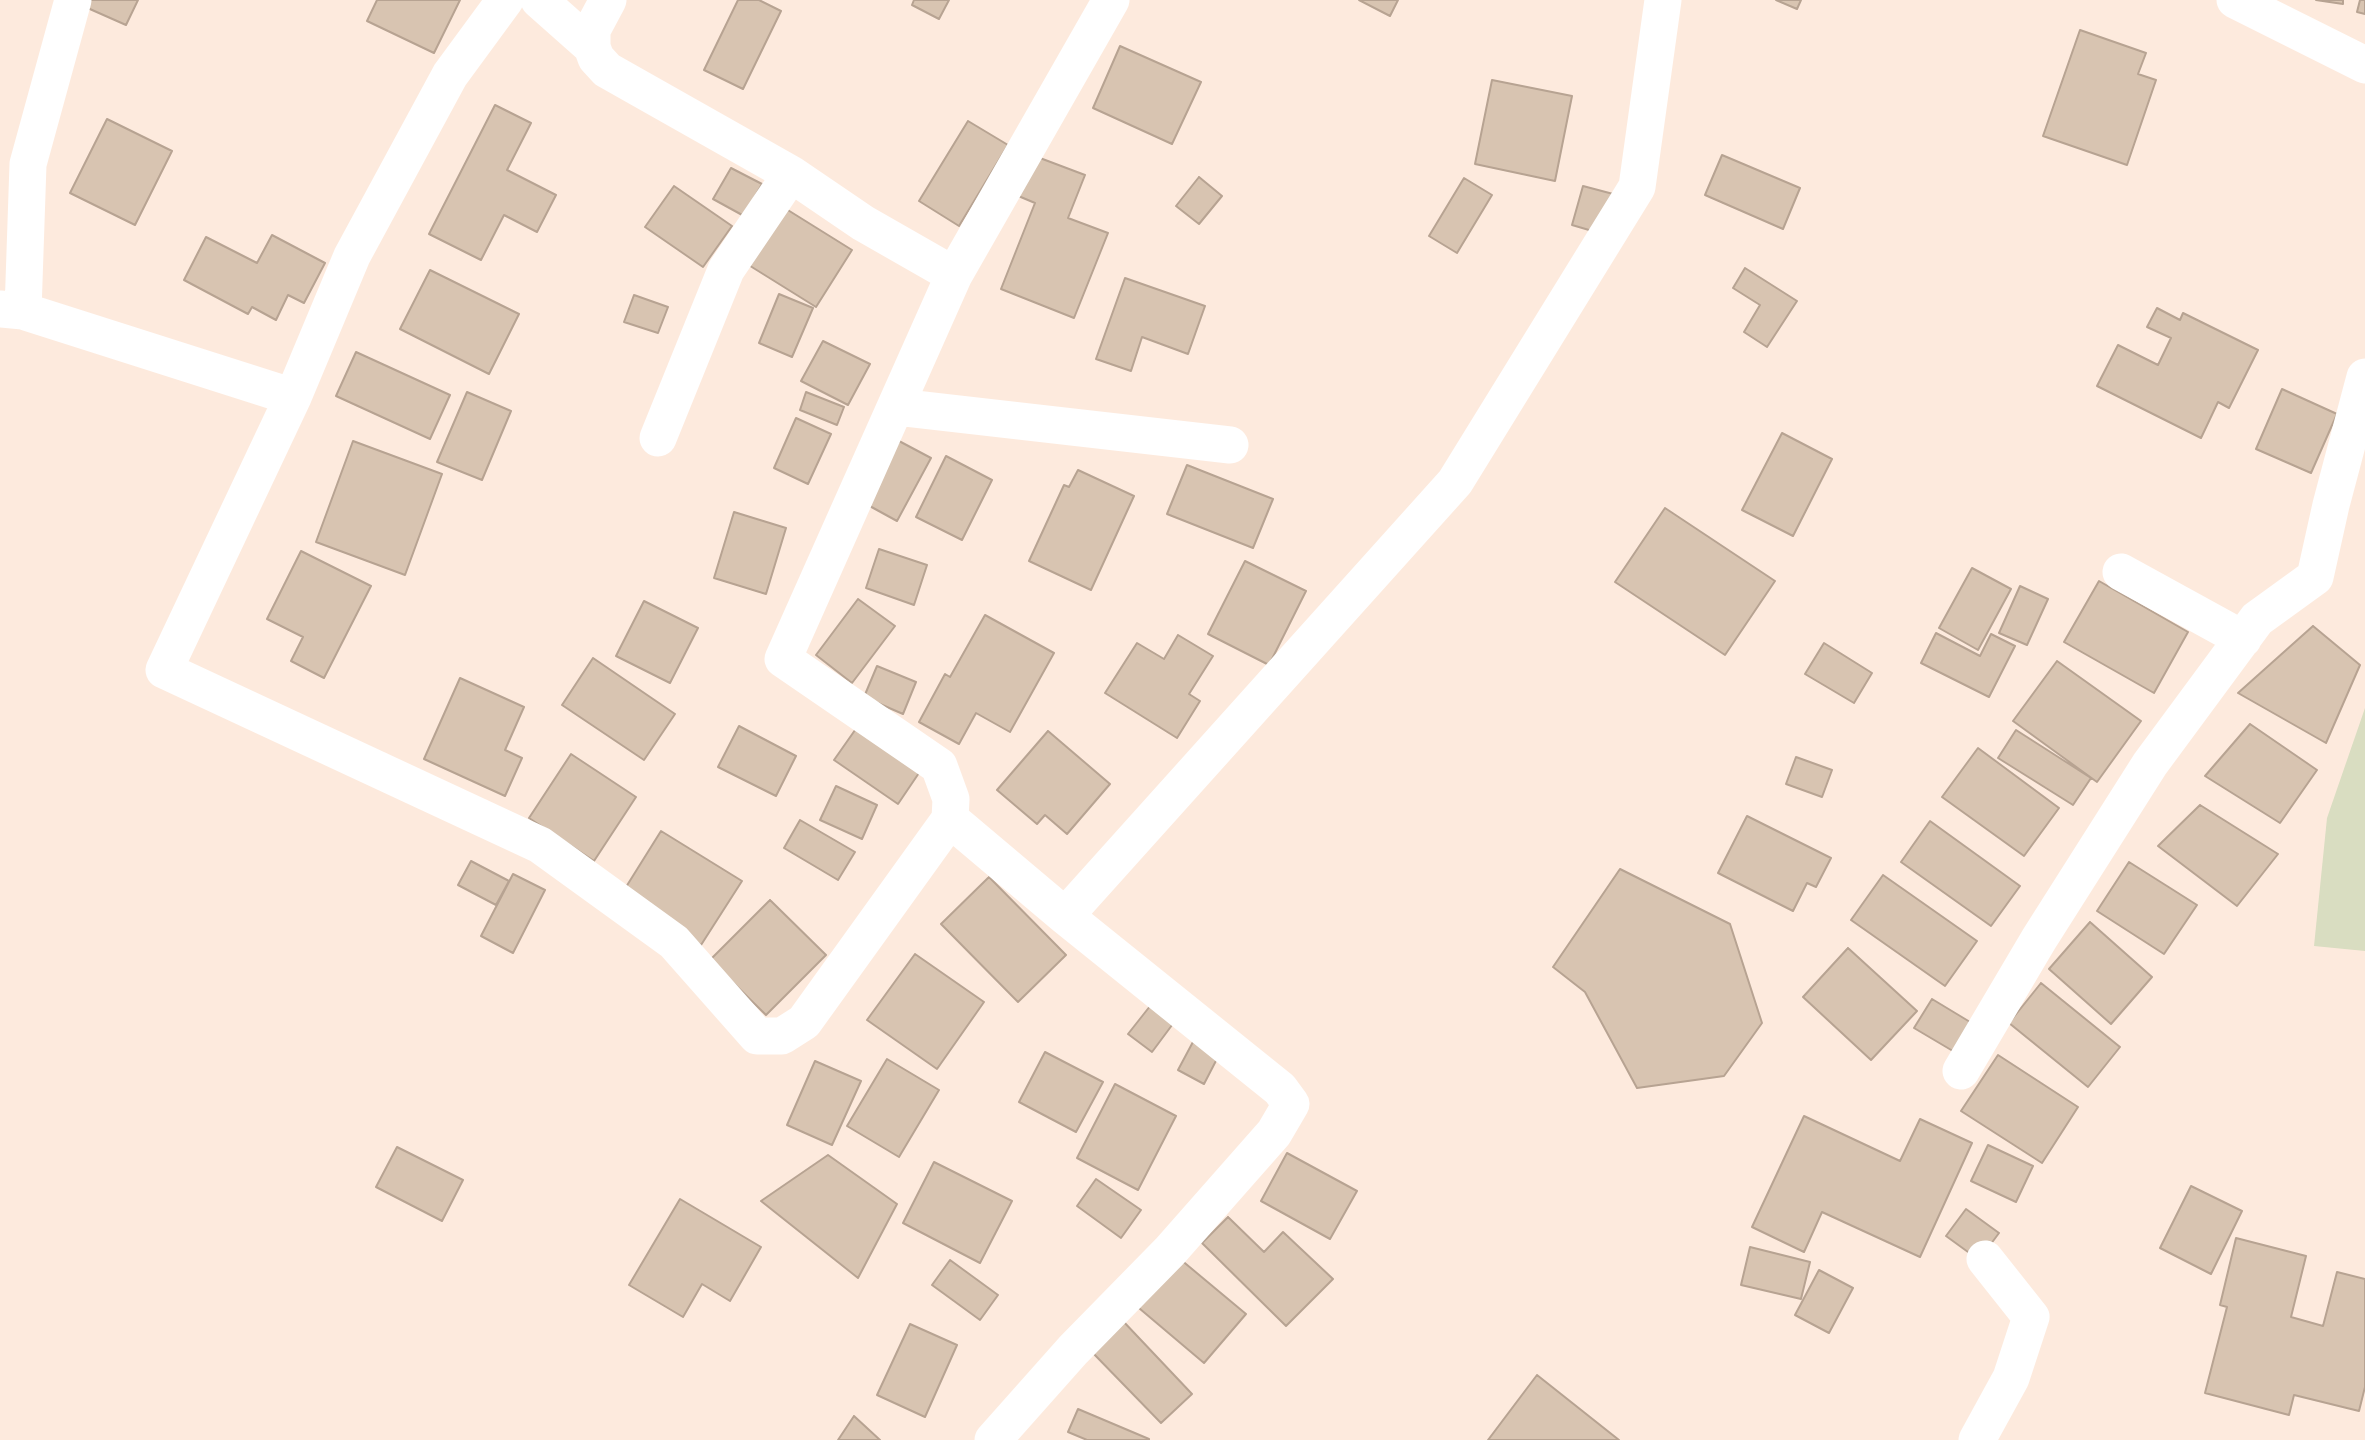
<!DOCTYPE html>
<style>
body{margin:0}
canvas{display:block;background:#fdeadd}
</style>
<canvas width="2365" height="1440"></canvas>
<script>
const ctx = document.querySelector('canvas').getContext('2d');
ctx.lineJoin = 'round';
function paint(path, color) {
  ctx.fillStyle = color;
  ctx.fill(path, 'evenodd');
}
function poly(rows) {
  const path = new Path2D();
  for (const r of rows) {
    path.moveTo(r[0], r[1]);
    for (let i = 2; i < r.length; i += 2) path.lineTo(r[i], r[i + 1]);
  }
  return path;
}
function strokePath(path, color, width, dash) {
  ctx.strokeStyle = color;
  ctx.lineWidth = width;
  ctx.lineCap = dash ? 'butt' : 'round';
  ctx.setLineDash(dash || []);
  ctx.stroke(path);
}
paint(poly([
 [2365,708,2365,951,2314,946,2327,818]
]), '#d9ddc1');
const building = poly([
 [75,0,138,0,126,25,74,2,75,0],
 [377,0,460,0,434,53,367,21,377,0],
 [738,0,759,0,781,11,743,89,704,70,738,0],
 [914,0,949,0,939,19,912,5,914,0],
 [1359,0,1398,0,1390,16,1359,0],
 [1776,0,1801,0,1797,9,1776,0],
 [2316,0,2343,0,2343,4,2316,0],
 [2360,0,2365,0,2365,14,2357,12,2360,0],
 [2080,30,2146,53,2138,74,2156,80,2127,165,2043,136,2080,30],
 [1120,46,1201,82,1172,144,1093,108,1120,46],
 [1492,80,1572,96,1555,181,1475,164,1492,80],
 [495,105,531,123,507,170,556,195,537,232,504,215,481,260,429,234,495,105],
 [107,119,172,151,135,225,70,193,107,119],
 [968,121,1008,145,959,226,919,201,968,121],
 [1032,155,1085,175,1068,218,1108,233,1074,318,1001,289,1035,203,1016,195,1032,155],
 [1722,155,1800,188,1783,229,1705,195,1722,155],
 [731,168,762,184,744,216,713,199,731,168],
 [1199,177,1222,196,1199,224,1176,206,1199,177],
 [1464,178,1492,195,1457,253,1429,236,1464,178],
 [674,186,732,226,703,267,645,227,674,186],
 [1583,186,1617,195,1606,235,1572,225,1583,186],
 [783,207,852,250,816,307,747,264,783,207],
 [272,235,325,263,304,303,288,295,276,320,252,307,248,314,184,280,206,237,257,263,272,235],
 [1745,268,1797,301,1767,347,1744,332,1760,305,1733,288,1745,268],
 [430,270,519,314,489,374,400,329,430,270],
 [1125,278,1205,306,1188,354,1142,337,1131,371,1096,359,1125,278],
 [779,294,813,308,792,357,759,343,779,294],
 [634,295,668,307,658,333,624,322,634,295],
 [2157,308,2180,320,2183,313,2258,350,2229,408,2218,402,2201,438,2097,386,2118,345,2158,365,2171,338,2147,327,2157,308],
 [823,341,870,364,848,405,801,381,823,341],
 [356,352,450,395,430,439,336,396,356,352],
 [2282,389,2337,414,2311,473,2256,449,2282,389],
 [467,392,511,411,482,480,437,462,467,392],
 [806,392,844,407,837,425,800,410,806,392],
 [796,418,831,434,808,484,774,468,796,418],
 [1782,433,1832,459,1793,536,1742,510,1782,433],
 [353,441,442,474,405,575,316,542,353,441],
 [899,441,931,458,897,521,866,504,899,441],
 [946,456,992,480,962,540,916,517,946,456],
 [1187,465,1273,499,1253,548,1167,514,1187,465],
 [1078,470,1134,496,1091,590,1029,561,1064,485,1069,487,1078,470],
 [1665,508,1775,581,1725,655,1615,582,1665,508],
 [734,512,786,528,766,594,714,578,734,512],
 [879,549,927,565,914,605,866,588,879,549],
 [301,551,371,586,324,678,291,661,303,637,267,619,301,551],
 [1245,561,1306,591,1269,665,1208,634,1245,561],
 [1972,568,2011,589,1978,650,1939,628,1972,568],
 [2099,581,2188,632,2154,693,2064,642,2099,581],
 [2020,586,2048,599,2027,645,1999,633,2020,586],
 [858,599,895,626,852,683,816,655,858,599],
 [644,601,698,628,670,683,616,656,644,601],
 [985,615,1054,653,1010,732,976,713,959,744,919,722,945,674,950,677,985,615],
 [2313,626,2360,665,2326,743,2238,693,2313,626],
 [1936,633,1980,656,1991,634,2015,646,1989,697,1921,663,1936,633],
 [1178,635,1213,656,1189,694,1200,701,1177,738,1105,693,1137,643,1164,659,1178,635],
 [1824,643,1872,673,1854,703,1805,674,1824,643],
 [593,658,675,714,644,760,562,705,593,658],
 [2057,661,2141,721,2097,782,2013,721,2057,661],
 [877,666,916,682,903,714,864,697,877,666],
 [460,678,524,707,505,750,522,758,505,796,424,759,460,678],
 [860,723,923,767,898,804,834,760,860,723],
 [2250,724,2317,770,2280,823,2205,776,2250,724],
 [739,726,796,756,776,796,718,767,739,726],
 [2016,730,2091,778,2073,805,1998,758,2016,730],
 [1048,731,1110,784,1067,834,1045,815,1037,824,997,790,1048,731],
 [1978,748,2059,808,2024,856,1942,797,1978,748],
 [571,754,636,797,594,861,529,818,571,754],
 [1796,757,1832,770,1822,797,1786,784,1796,757],
 [836,786,877,805,862,839,820,820,836,786],
 [2200,805,2278,854,2237,906,2158,846,2200,805],
 [1747,816,1831,858,1816,887,1807,883,1793,911,1718,873,1747,816],
 [800,820,855,852,838,880,784,848,800,820],
 [1930,821,2020,886,1991,926,1901,862,1930,821],
 [661,831,742,881,701,945,621,895,661,831],
 [471,861,509,881,496,905,458,885,471,861],
 [2129,862,2197,905,2164,954,2097,911,2129,862],
 [1620,869,1730,924,1762,1023,1724,1076,1637,1088,1585,992,1553,967,1620,869],
 [513,874,545,890,513,953,481,936,513,874],
 [1883,875,1977,941,1945,986,1851,920,1883,875],
 [989,877,1066,955,1018,1002,941,924,989,877],
 [770,900,826,955,766,1015,710,960,770,900],
 [2090,922,2152,977,2111,1024,2049,969,2090,922],
 [1848,948,1917,1011,1871,1060,1803,997,1848,948],
 [915,954,984,1002,937,1069,867,1020,915,954],
 [2041,983,2120,1047,2088,1087,2009,1023,2041,983],
 [1158,996,1181,1013,1152,1052,1128,1034,1158,996],
 [1932,999,1980,1028,1963,1057,1914,1028,1932,999],
 [1194,1040,1220,1053,1204,1084,1178,1070,1194,1040],
 [1045,1052,1103,1082,1076,1132,1019,1102,1045,1052],
 [1998,1055,2078,1107,2042,1163,1961,1111,1998,1055],
 [887,1059,939,1090,899,1157,847,1126,887,1059],
 [815,1061,861,1081,832,1145,787,1125,815,1061],
 [1115,1084,1176,1116,1138,1190,1077,1158,1115,1084],
 [1804,1116,1900,1161,1920,1119,1972,1143,1920,1257,1822,1212,1804,1252,1752,1227,1804,1116],
 [1988,1145,2033,1166,2016,1202,1971,1181,1988,1145],
 [397,1147,463,1180,442,1221,376,1187,397,1147],
 [1287,1153,1357,1191,1330,1239,1261,1201,1287,1153],
 [828,1155,897,1204,858,1278,761,1201,828,1155],
 [934,1162,1012,1201,980,1263,903,1223,934,1162],
 [1096,1179,1141,1210,1121,1238,1077,1206,1096,1179],
 [2191,1186,2242,1211,2211,1274,2160,1248,2191,1186],
 [680,1199,761,1247,730,1301,702,1284,683,1317,629,1285,680,1199],
 [1966,1209,1999,1233,1979,1260,1946,1236,1966,1209],
 [1228,1217,1264,1252,1283,1232,1333,1279,1286,1326,1202,1243,1228,1217],
 [2236,1238,2306,1256,2291,1317,2323,1326,2337,1272,2365,1279,2365,1387,2359,1411,2294,1395,2289,1415,2205,1393,2227,1307,2220,1305,2236,1238],
 [1750,1247,1810,1262,1801,1299,1741,1285,1750,1247],
 [1174,1254,1246,1314,1204,1363,1133,1303,1174,1254],
 [950,1260,998,1295,980,1320,932,1285,950,1260],
 [1819,1270,1853,1288,1829,1333,1795,1315,1819,1270],
 [1122,1320,1192,1394,1161,1423,1090,1350,1122,1320],
 [910,1324,957,1345,925,1417,877,1395,910,1324],
 [1537,1375,1619,1440,1488,1440,1537,1375],
 [1078,1409,1149,1439,1149,1440,1087,1440,1068,1432,1078,1409],
 [854,1416,880,1440,838,1440,854,1416]
]);
paint(building, '#d8c4b1');
strokePath(building, '#b7a392', 2);
strokePath(poly([
 [505,0,450,75,352,256,293,397,164,670,540,845,674,942,757,1036,782,1036,804,1022,950,819],
 [539,0,592,47],
 [608,0,592,30,592,47,596,58,607,70,791,174,863,223,954,275],
 [2235,0,2365,65],
 [0,309,23,311,28,164,73,0],
 [23,311,293,397],
 [897,407,1230,445],
 [658,438,726,270,791,174],
 [2121,572,2243,639],
 [1065,916,1455,482,1637,187,1663,0],
 [1961,1071,2039,939,2150,764,2257,619,2315,577,2331,505,2365,377],
 [993,1440,1073,1350,1170,1251,1274,1133,1291,1104,1280,1089,1065,916,950,819,951,799,939,766,783,659,954,275,1111,0],
 [1977,1440,2011,1378,2031,1317,1985,1259]
]), '#fff', 37);
</script>
